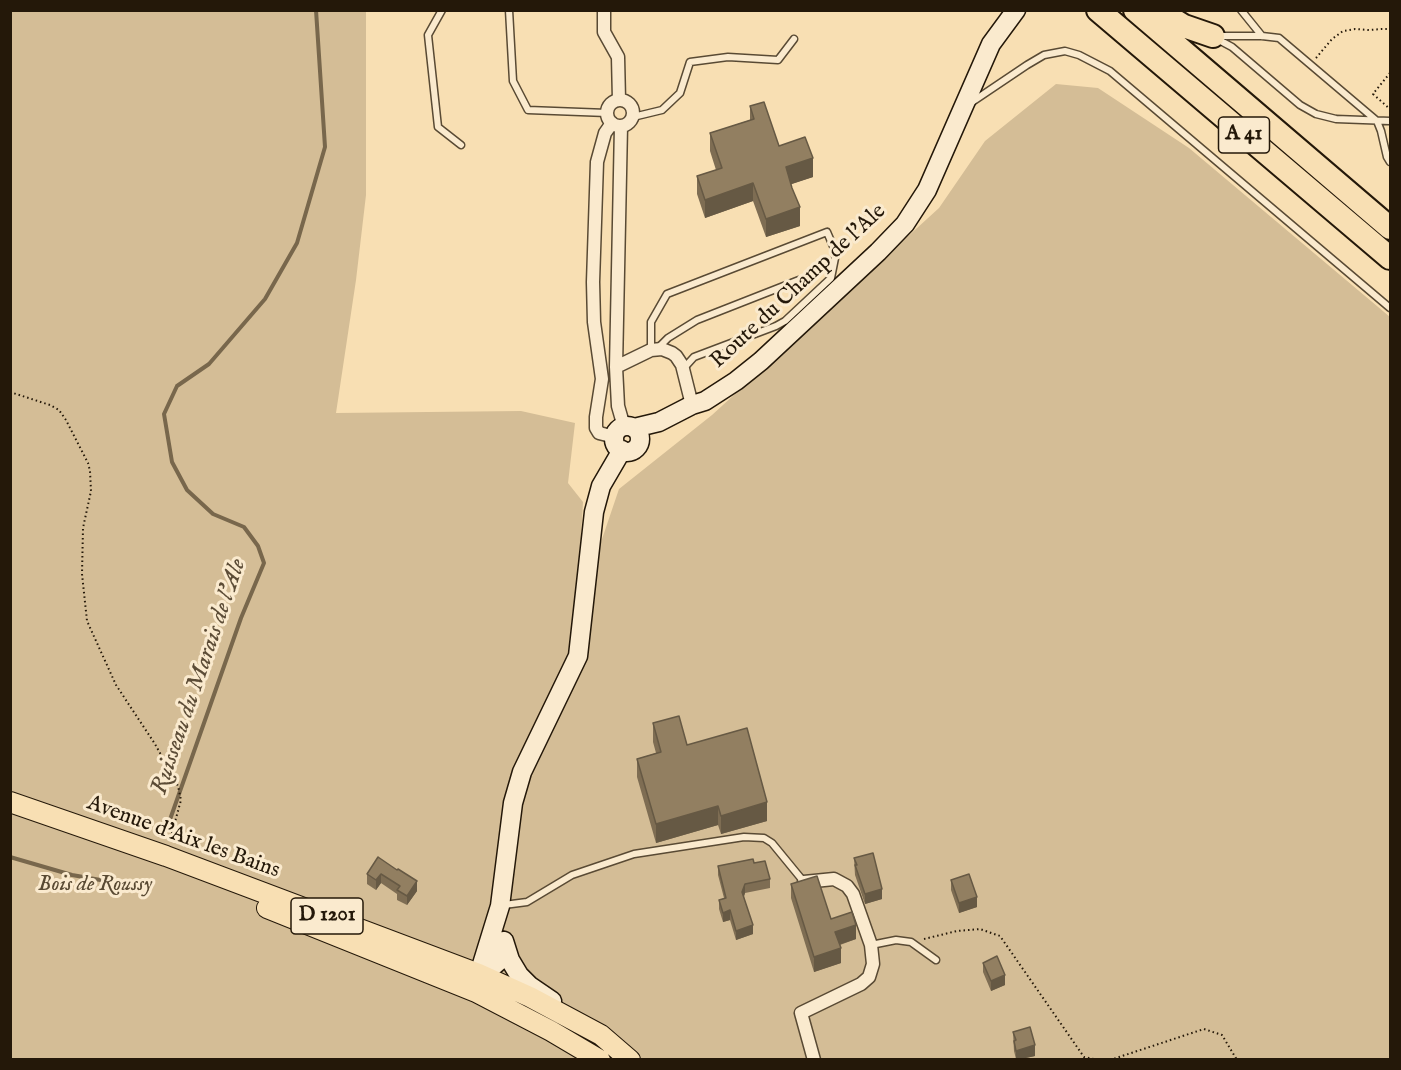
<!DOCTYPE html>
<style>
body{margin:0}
#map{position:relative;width:1401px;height:1070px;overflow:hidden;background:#f8dfb3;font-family:"IM FELL English",serif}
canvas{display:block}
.frame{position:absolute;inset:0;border:12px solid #241809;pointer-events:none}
</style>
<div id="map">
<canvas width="1401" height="1070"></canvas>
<div class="frame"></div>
</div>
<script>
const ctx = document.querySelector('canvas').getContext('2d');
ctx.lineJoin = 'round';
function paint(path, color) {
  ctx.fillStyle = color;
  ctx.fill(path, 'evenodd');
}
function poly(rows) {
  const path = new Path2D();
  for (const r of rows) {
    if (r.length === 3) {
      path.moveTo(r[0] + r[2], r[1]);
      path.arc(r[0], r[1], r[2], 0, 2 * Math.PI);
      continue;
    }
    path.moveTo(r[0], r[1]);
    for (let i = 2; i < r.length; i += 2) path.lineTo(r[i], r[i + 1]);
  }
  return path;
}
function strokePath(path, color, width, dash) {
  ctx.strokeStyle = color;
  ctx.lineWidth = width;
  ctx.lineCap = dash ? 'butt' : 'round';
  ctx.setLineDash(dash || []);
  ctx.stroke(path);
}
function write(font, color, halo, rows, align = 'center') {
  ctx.font = font + ' "IM FELL English",serif';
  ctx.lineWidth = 6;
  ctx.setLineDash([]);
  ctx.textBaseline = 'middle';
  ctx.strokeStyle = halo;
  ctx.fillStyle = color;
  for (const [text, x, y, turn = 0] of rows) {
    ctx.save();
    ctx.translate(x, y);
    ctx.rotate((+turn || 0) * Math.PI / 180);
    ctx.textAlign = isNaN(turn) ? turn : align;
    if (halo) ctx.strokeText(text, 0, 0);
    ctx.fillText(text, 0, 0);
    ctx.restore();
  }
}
paint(poly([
 [10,11,366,11,366,195,356,280,336,413,521,411,575,423,568,483,583,502,581,537,600,545,619,489,712,415,939,208,985,141,1056,84,1098,88,1189,148,1390,317,1390,1059,11,1059]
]), '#d4bd96');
strokePath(poly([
 [158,832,167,828,241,618,264,563,258,546,244,527,213,514,187,490,172,462,164,414,177,386,209,364,265,299,297,243,325,147,316,10],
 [10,857,72,875,129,885,139,882]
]), '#78674c', 4);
const lane = poly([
 [442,10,428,35,438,127,461,145],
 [509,10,513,81,528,110,607,113],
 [1241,10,1262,36],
 [1216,36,1262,36,1279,38,1377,121,1381,131,1387,157,1390,162],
 [1217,39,1232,47,1300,105,1316,114,1336,119,1390,121],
 [972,102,1027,65,1044,55,1065,51,1079,55,1110,71,1390,308],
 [633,117,662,110,680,93,690,62,728,57,778,60,794,39],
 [651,349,651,322,667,294,827,232,836,253,831,278,785,321,776,326,694,357,684,368],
 [657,349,668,338,697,320,799,280],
 [504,905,527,902,572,875,634,854,744,837,764,838,772,843,804,882],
 [871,945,896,940,911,942,936,960]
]);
const street = poly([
 [604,10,604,32,618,57,619,100],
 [620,113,13],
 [612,123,605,133,597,162,593,282,594,322,602,379,596,417,596,428,599,433,615,437],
 [621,126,616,367,618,406,624,427],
 [616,367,651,350,662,349,672,353,676,356,682,365,692,405],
 [804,882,834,879,847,886,853,894,871,945,873,964,869,977,861,984,801,1013,814,1060]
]);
const secondary = poly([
 [627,439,13],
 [634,428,659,422,692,405,705,401,736,381,761,361,878,252,905,224,927,190,991,44,1016,10],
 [504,941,510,960,519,975,530,986,552,1001],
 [479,974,500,906,513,803,522,772,578,656,594,512,601,486,622,450],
 [475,976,491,968,499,961,504,941]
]);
const primary = poly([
 [10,802,166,856,479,974,530,997,601,1035,630,1060],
 [267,908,476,992,551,1031,600,1060]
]);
const highway = poly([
 [1098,10,1390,258],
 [1135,10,1390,228],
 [1158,10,1184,26,1213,36]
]);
strokePath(lane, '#594a34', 9);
strokePath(street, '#594a34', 15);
strokePath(secondary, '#241809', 21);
strokePath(primary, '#241809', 22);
strokePath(highway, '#241809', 26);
strokePath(poly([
 [1316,58,1332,39,1343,31,1355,29,1369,30,1382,29,1390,29],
 [1390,73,1373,94,1390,109],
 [10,392,50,405,59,410,66,420,88,463,90,471,91,491,83,528,82,574,87,621,116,685,155,744,178,786,181,800,170,840],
 [924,939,957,931,980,929,1000,936,1084,1057,1098,1060],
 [1110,1060,1204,1029,1222,1035,1237,1060]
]), '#241809', 2, [1.5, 3]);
strokePath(lane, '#faeace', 6);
strokePath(street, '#faeace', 12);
strokePath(secondary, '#faeace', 18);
strokePath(primary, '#f8dfb3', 20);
strokePath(highway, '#f8dfb3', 22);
paint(poly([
 [750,106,779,146,813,177,791,184,800,226,766,237,753,201,705,218,697,194,697,176,716,170,710,151,710,133,750,120],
 [653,723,687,745,767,821,721,834,718,825,656,843,637,777,637,759,656,753,653,742],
 [378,857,417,891,407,905,397,900,397,894,381,883,376,890,367,884,367,874],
 [854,858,882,899,865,904,855,875],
 [754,863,770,879,770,888,745,893,744,897,753,934,736,940,730,920,723,922,719,909,719,900,724,898,718,875,718,866],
 [951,880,977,907,959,913,951,890],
 [791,884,856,939,840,945,841,963,814,972,791,898],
 [983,963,1005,985,991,991,983,972],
 [1013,1032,1035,1056,1021,1059,1016,1059,1014,1051]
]), '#7e6d53');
paint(poly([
 [813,158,813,177,786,186,786,167],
 [753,183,753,201,705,218,705,200],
 [800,207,800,226,766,237,766,219],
 [767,802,767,821,721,834,721,816],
 [718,806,718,825,656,843,656,824],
 [381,874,381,883,376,890,376,880],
 [417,881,417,891,407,905,407,896],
 [745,884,745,893,742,901,742,892],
 [882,889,882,899,865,904,865,894],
 [977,897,977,907,959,913,959,903],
 [730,910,730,920,723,922,723,913],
 [753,925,753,934,736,940,736,931],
 [856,925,856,939,835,946,835,932],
 [841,948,841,963,814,972,814,957],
 [1005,975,1005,985,991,991,991,981],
 [1035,1045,1035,1056,1021,1059,1016,1059,1016,1051]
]), '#665944');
const building = poly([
 [764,102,779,146,805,137,813,158,786,167,792,188,800,207,766,219,753,183,705,200,697,176,722,168,710,133,754,119,750,106,764,102],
 [679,716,687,745,747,728,767,802,721,816,718,806,656,824,637,759,661,752,653,723,679,716],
 [873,853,882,889,865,894,855,865,857,865,854,858,873,853],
 [378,857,397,870,398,869,417,881,407,896,397,890,400,886,381,874,376,880,367,874,378,857],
 [753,859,754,863,765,861,770,879,745,884,742,892,753,925,736,931,730,910,723,913,719,900,726,898,718,866,753,859],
 [969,874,977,897,959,903,951,880,969,874],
 [817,876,831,919,852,912,856,925,835,932,841,948,814,957,791,884,817,876],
 [997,956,1005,975,991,981,983,963,997,956],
 [1030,1027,1035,1045,1016,1051,1014,1041,1016,1040,1013,1032,1030,1027]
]);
paint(building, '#927f61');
strokePath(building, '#665944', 1.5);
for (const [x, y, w] of [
 [1244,135,51],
 [327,916,72]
]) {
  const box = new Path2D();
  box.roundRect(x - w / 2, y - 18, w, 36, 4.5);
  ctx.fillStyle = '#faeace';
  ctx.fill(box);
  strokePath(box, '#241809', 1.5);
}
write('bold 21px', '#241809', null, [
 ["A 41",1244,135],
 ["D 1201",327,916]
]);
write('22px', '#241809', '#faeace', [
 ["Route du Champ de l'Ale",799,287,-43],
 ["Avenue d'Aix les Bains",183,838,20]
]);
write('italic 22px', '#594a33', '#faeace', [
 ["Bois de Roussy",95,885]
]);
write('italic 24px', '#5c4c36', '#faeace', [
 ["Ruisseau du Marais de l'Ale",200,677,-71]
]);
</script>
